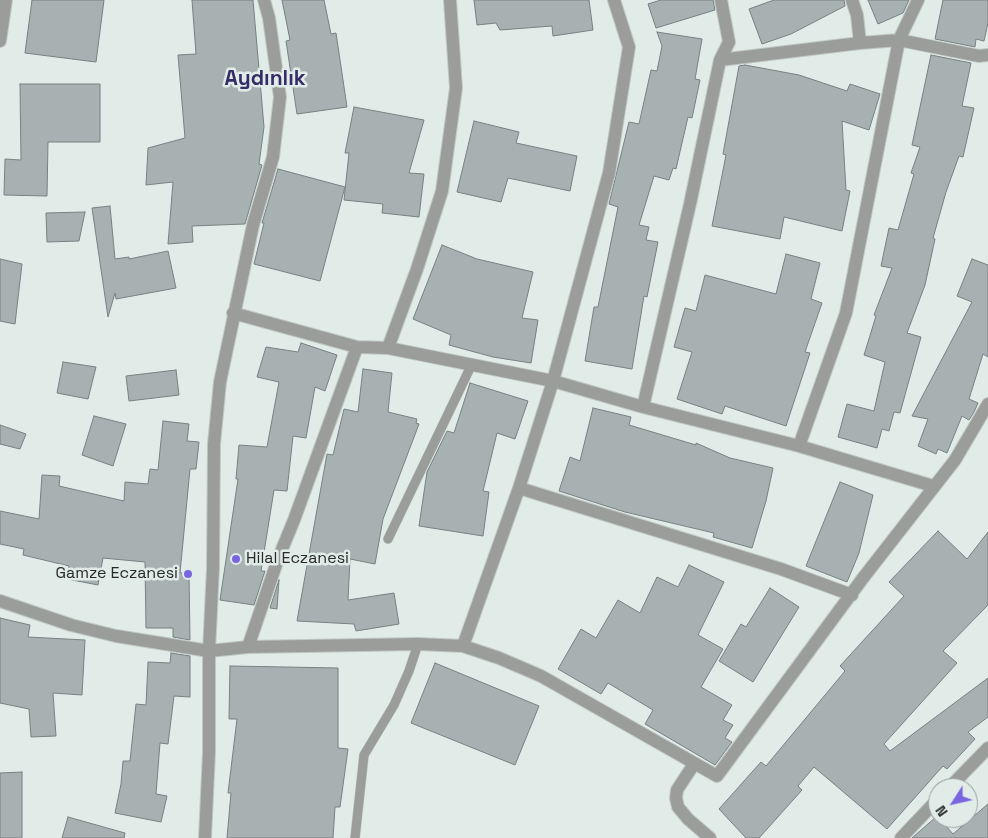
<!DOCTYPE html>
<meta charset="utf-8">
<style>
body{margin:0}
#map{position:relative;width:988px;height:838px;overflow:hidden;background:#e1ebe7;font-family:"Space Grotesk",sans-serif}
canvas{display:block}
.north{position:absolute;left:928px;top:778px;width:50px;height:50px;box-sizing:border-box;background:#e1ebe7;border:1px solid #979e9b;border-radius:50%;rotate:235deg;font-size:14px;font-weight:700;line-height:20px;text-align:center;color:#272a29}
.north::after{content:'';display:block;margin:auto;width:18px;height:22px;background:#7a65e0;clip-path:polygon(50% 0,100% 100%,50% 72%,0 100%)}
</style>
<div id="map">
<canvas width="988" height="838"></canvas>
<div class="north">N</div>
</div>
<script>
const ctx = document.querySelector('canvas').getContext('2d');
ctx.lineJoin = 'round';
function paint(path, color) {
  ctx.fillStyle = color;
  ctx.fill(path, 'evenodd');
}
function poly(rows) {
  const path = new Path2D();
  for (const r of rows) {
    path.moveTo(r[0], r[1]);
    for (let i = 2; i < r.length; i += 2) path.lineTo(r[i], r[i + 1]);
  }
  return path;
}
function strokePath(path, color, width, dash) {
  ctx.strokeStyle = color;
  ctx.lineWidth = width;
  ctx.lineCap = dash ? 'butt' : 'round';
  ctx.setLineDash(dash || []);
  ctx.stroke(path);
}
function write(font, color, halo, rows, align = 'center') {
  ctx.font = font + ' "Space Grotesk",sans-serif';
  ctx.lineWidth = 5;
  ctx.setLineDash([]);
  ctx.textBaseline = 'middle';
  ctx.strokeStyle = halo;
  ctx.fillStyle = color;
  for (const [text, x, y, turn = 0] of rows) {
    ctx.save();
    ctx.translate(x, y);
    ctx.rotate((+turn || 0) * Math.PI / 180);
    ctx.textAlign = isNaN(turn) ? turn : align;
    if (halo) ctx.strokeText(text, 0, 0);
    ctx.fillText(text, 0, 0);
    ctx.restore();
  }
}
const building = poly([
 [32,0,104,0,96,62,25,53,32,0],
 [192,0,253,0,264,127,259,164,262,165,245,224,192,226,193,242,168,244,173,182,146,185,148,148,185,138,178,55,196,54,192,0],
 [282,0,324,0,331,34,336,33,347,107,297,114,286,41,290,40,282,0],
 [474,0,589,0,593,30,553,36,552,26,500,30,496,23,477,25,474,0],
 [661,0,713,0,715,10,656,28,648,4,661,0],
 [774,0,844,0,845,6,791,34,762,44,749,9,774,0],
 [868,0,909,0,903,13,878,24,868,0],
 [943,0,988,0,988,23,984,41,976,39,975,47,935,39,943,0],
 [657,32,702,39,695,79,700,80,692,118,688,117,676,169,673,168,669,180,654,176,639,225,649,227,646,240,658,242,647,297,644,296,632,369,585,361,594,307,598,307,618,207,609,204,629,122,639,124,651,70,657,71,662,46,657,32],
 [931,55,971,63,962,106,974,108,963,157,959,156,946,192,933,238,935,239,925,285,907,333,921,337,900,413,894,412,889,431,882,429,877,448,838,437,847,404,874,411,885,362,864,355,876,316,874,315,892,268,881,266,889,228,898,230,914,174,911,173,920,147,912,145,931,55],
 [745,65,799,75,847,91,850,84,880,94,869,130,842,121,846,190,850,191,842,231,784,217,780,239,712,226,726,155,723,154,739,66,745,65],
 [20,84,100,84,100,142,48,142,47,196,4,195,5,159,21,160,20,84],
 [354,107,424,120,409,173,424,174,419,217,382,213,383,204,344,200,349,153,345,153,354,107],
 [474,121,519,132,516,143,577,156,570,191,508,178,501,202,457,192,474,121],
 [278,169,345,187,320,281,254,264,264,223,262,223,278,169],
 [110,206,115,259,129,257,129,259,168,251,176,288,116,299,115,293,108,317,92,208,110,206],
 [85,212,79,241,47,242,46,213,85,212],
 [442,245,477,259,533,272,522,318,538,320,531,363,493,357,449,345,451,335,413,319,442,245],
 [786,254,820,263,811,299,822,303,805,352,810,353,786,426,725,406,722,414,677,399,692,352,674,347,685,308,696,311,705,275,776,294,786,254],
 [0,259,22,264,15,324,0,321,0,259],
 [972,259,988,265,988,357,983,354,969,399,978,403,974,412,969,420,962,416,947,453,938,449,936,454,918,446,928,419,912,416,972,302,957,296,972,259],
 [301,343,337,355,325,391,315,387,306,438,293,436,287,491,274,490,261,571,265,571,254,605,220,600,238,479,236,479,239,445,267,447,279,382,257,377,266,347,298,352,301,343],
 [63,362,96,367,88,399,57,393,63,362],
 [363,369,392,373,388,412,417,419,416,423,419,424,383,519,375,564,350,559,348,600,394,593,399,624,356,631,354,624,297,621,327,454,333,455,344,409,358,412,363,369],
 [176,370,179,395,129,401,126,376,176,370],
 [470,383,528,401,515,439,497,433,483,491,489,492,483,536,419,526,427,472,447,431,454,433,470,383],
 [593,408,631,417,629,425,696,445,696,443,730,458,773,468,766,501,752,548,713,537,714,533,625,512,559,491,570,457,580,461,593,408],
 [94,416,126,424,113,466,82,455,94,416],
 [163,421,189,424,187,441,199,442,196,469,190,469,180,573,189,573,190,640,173,637,173,628,146,628,145,562,103,558,98,585,67,579,69,566,23,555,24,549,0,544,0,511,39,519,42,475,60,476,59,486,124,501,125,482,148,484,150,469,158,470,163,421],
 [0,425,26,434,20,449,0,444,0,425],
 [840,482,873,495,859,553,847,582,806,566,840,482],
 [938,531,967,559,988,532,988,605,943,651,957,663,884,744,890,751,988,678,988,717,968,732,975,739,947,769,943,766,887,829,814,767,798,786,802,790,759,838,746,838,719,809,761,762,766,766,845,671,840,666,904,596,889,582,938,531],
 [689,565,724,582,698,635,723,649,701,687,732,705,723,720,733,725,725,738,732,742,715,765,645,724,653,710,608,683,601,694,558,669,581,629,596,638,618,600,640,613,657,577,678,587,689,565],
 [279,580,277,609,270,608,279,580],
 [770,588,799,607,753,682,719,661,741,624,746,627,770,588],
 [0,618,30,625,28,637,85,640,82,695,53,693,56,736,31,737,29,709,0,703,0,618],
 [171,653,190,656,190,697,174,696,168,744,160,743,156,794,167,796,161,822,115,813,121,784,123,761,130,761,136,704,146,705,148,662,170,663,171,653],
 [435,663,539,706,515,765,411,723,435,663],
 [230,666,338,668,338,748,348,749,340,807,335,807,333,838,227,838,231,793,228,793,237,719,229,719,230,666],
 [22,772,22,838,0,838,0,773,22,772],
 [988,804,988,838,912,838,937,816,953,834,988,804],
 [68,817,125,833,124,838,62,838,68,817]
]);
paint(building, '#a7b1b1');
strokePath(building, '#778181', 1);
const service = poly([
 [388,539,472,364],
 [355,838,364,755,394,705,409,671,418,644]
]);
const minor = poly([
 [852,0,857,15,860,43],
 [0,41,6,0],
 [720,60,860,43,899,40,979,56,988,55],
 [233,313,357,347,388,348,553,381,643,407,799,446,933,486],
 [388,348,417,269,442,191,456,88,450,0],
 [643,407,690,204,720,60,729,42,721,0],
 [799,446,846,313,899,40,918,0],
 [519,488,781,569,852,595],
 [0,601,71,625,116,636,209,651,248,647,418,644,463,646,499,658,541,676,717,776,863,578,955,460,988,404],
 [463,646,519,488,553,381,609,173,629,47,614,0],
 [248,647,278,559,294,520,357,347],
 [694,764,677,790,676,798,678,807,688,819,710,838],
 [949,788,988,748],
 [205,838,209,752,209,651,213,568,214,444,220,382,253,225,273,157,280,97,269,18,264,0],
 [901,838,938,799]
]);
strokePath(service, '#c0c8c5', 10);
strokePath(minor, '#c0c8c5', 14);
strokePath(service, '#9a9d9a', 9);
strokePath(minor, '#9a9d9a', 12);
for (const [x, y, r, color] of [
 [236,559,5,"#7a65e0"],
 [188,574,5,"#7a65e0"]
]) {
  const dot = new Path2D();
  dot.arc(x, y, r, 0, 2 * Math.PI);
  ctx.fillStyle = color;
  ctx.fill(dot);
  strokePath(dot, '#e1ebe7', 2);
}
write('16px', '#272a29', '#e1ebe7', [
 ["Hilal Eczanesi",246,559],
 ["Gamze Eczanesi",178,574,"right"]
], 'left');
write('bold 21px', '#362c67', '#e1ebe7', [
 ["Aydınlık",265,79]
]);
</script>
